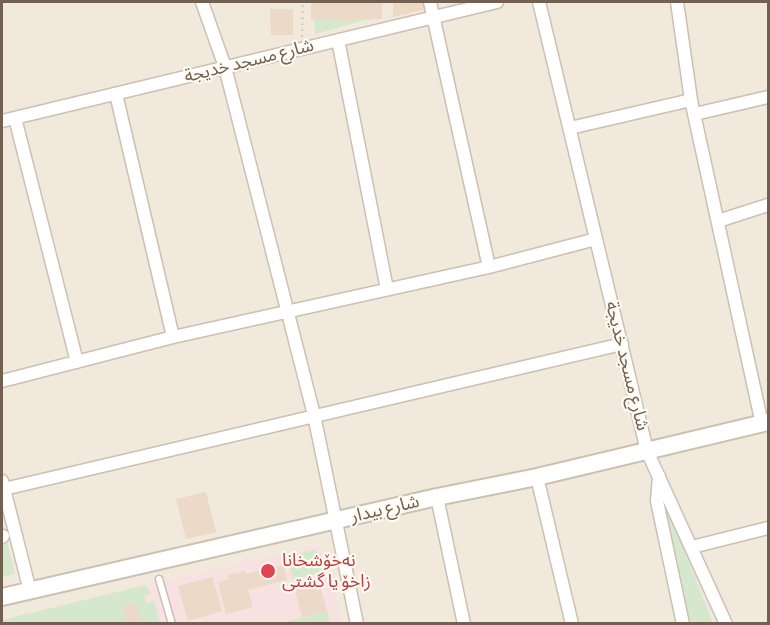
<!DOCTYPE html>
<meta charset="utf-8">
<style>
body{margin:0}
#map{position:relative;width:770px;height:625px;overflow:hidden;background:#fbf6ec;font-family:"Alegreya Sans",sans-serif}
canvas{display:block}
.frame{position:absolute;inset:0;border:3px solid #736051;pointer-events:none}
</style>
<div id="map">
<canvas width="770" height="625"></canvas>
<div class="frame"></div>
</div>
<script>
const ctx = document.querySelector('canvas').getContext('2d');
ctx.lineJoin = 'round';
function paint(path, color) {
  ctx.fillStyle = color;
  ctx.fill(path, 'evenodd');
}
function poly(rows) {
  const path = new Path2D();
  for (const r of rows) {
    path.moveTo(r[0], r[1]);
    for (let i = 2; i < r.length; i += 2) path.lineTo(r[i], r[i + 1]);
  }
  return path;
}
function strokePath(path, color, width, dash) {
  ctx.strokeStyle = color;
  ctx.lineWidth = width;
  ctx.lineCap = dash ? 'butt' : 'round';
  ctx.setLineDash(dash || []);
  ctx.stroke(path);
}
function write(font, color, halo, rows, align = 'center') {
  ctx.font = font + ' "Alegreya Sans","Noto Sans Arabic",sans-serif';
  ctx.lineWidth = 4.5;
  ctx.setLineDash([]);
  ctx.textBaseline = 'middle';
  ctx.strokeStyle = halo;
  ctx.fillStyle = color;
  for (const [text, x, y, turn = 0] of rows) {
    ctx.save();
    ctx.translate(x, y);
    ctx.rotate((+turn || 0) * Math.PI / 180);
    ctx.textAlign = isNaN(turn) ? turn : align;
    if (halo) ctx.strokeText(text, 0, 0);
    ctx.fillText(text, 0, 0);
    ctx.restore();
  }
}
paint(poly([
 [2,2,768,2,768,623,2,623]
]), '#f1e9db');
paint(poly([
 [311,546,320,547,326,556,342,623,2,624,2,620]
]), '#f7e1e1');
paint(poly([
 [369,19,315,34,314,20,340,20,344,23,350,20],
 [666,504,713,623,689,623,665,513],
 [2,520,15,574,2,577],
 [314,550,319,554,323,572,293,579,286,556],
 [146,585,151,594,144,596,147,603,154,601,160,623,2,624,2,620],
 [327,611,330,623,281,623]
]), '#d5e7cc');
paint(poly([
 [311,2,382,2,382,19,350,20,344,23,340,20,311,20],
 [393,2,424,2,426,9,393,17],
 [270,9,293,9,293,35,271,35],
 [206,492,216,532,186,539,176,499],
 [283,565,287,580,248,590,253,607,226,614,218,582,229,579,228,575,245,571,246,574],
 [212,577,222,611,188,621,178,586],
 [318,577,327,611,302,617,293,583],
 [136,603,142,624,126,624,122,607]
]), '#edd9c7');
const lane = poly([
 [159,579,172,624]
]);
const street = poly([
 [202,2,225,67,314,415,357,624],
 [430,2,489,267],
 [539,2,647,451,726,624],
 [677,2,691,100,762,424],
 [338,40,387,289],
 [116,94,173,337],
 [695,114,768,97],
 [15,118,77,362],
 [2,121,497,2],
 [570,128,691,100],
 [718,221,768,205],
 [2,381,173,337,489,267,596,239],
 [659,476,657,501,683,624],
 [537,477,572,624],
 [2,481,30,591],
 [4,489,622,344],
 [437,497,464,624],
 [2,537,3,536],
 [692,547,768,528]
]);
const secondary = poly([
 [2,597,437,497,537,477,768,422]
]);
strokePath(lane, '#ccbfb3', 9);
strokePath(street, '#ccbfb3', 15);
strokePath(secondary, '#cec0b1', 20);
strokePath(poly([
 [302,37,303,2]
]), '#d2bdaa', 2, [1.5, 4.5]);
strokePath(lane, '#fff', 6);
strokePath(street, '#fff', 12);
strokePath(secondary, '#fff', 16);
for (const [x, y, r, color] of [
 [268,571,8,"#e0444e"]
]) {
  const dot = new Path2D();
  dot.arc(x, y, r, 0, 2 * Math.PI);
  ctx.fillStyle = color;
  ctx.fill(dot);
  strokePath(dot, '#fdfaf2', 2);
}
write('18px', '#736051', '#fdfaf2', [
 ["شارع مسجد خديجة",249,61,-14],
 ["شارع مسجد خديجة",627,366,76],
 ["شارع بيدار",385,509,-13]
]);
write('18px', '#be3a42', '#fdfaf2', [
 ["نەخۆشخانا",282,561],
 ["زاخۆ یا گشتی",282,582]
], 'left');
</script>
